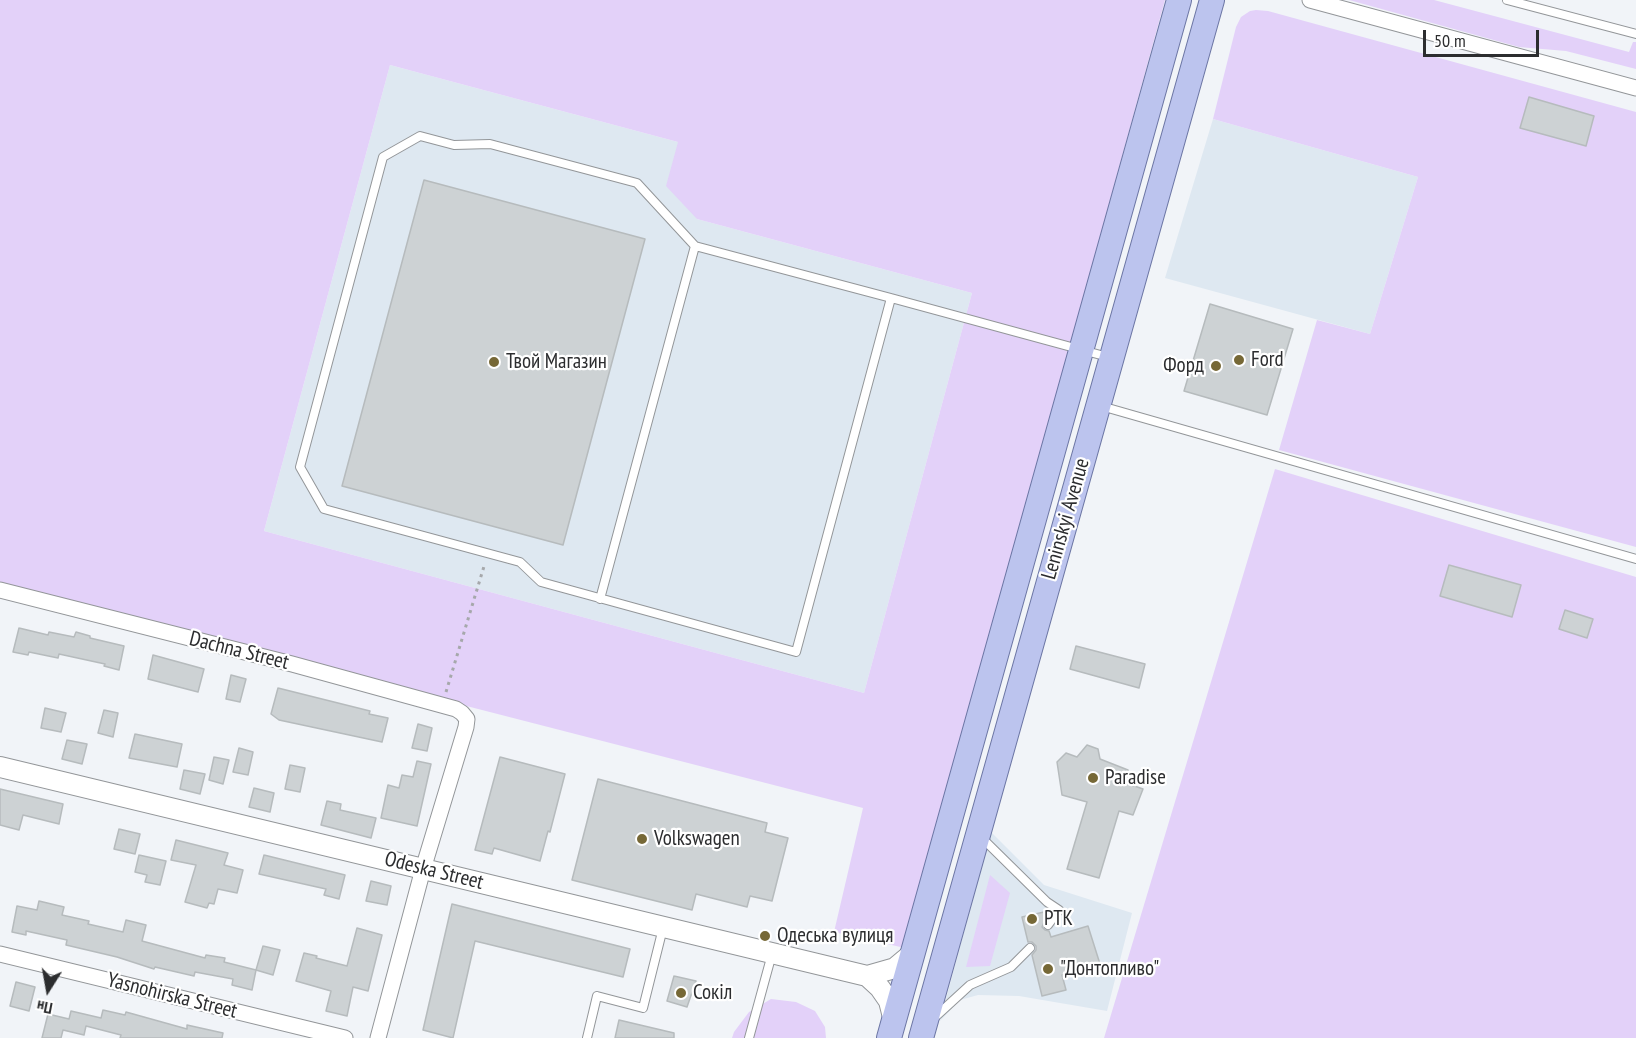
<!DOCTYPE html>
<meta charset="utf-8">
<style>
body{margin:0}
#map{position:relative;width:1636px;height:1038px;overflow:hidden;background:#f1f4f8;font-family:"PT Sans Narrow",sans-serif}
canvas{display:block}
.north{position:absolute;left:18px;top:960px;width:60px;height:60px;-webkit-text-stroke:4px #fff;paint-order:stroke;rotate:191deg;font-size:16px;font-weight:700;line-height:24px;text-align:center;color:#2c2d2f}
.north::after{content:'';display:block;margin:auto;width:21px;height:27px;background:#2c2d2f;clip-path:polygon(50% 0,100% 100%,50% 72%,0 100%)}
.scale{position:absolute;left:1423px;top:30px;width:116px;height:27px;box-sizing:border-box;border:3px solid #2c2d2f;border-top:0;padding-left:8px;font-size:18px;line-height:21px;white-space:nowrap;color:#2c2d2f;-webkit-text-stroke:4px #fff;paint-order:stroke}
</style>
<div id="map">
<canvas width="1636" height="1038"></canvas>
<div class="north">Пн</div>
<div class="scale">50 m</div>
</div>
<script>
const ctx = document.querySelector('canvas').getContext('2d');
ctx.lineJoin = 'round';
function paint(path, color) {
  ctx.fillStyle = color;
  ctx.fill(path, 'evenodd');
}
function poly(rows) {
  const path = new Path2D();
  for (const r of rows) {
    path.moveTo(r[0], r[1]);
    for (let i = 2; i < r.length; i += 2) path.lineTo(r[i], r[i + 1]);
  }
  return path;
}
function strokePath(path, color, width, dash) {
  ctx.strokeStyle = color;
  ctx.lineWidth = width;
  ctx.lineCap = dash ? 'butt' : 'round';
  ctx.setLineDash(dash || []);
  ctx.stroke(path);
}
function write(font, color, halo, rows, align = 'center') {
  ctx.font = font + ' "PT Sans Narrow",sans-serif';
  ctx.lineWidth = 4.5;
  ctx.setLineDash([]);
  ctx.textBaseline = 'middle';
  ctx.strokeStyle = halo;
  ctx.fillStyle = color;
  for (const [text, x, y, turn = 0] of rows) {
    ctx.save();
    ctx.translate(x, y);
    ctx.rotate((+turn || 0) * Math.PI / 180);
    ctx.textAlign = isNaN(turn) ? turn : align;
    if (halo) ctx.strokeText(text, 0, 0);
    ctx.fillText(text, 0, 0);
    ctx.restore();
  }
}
paint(poly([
 [390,65,678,142,697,219,972,293,864,693,264,531],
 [1213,119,1418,177,1370,334,1165,278],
 [991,832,1044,885,1132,913,1107,1011,1019,996,978,995,960,1000,940,1021]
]), '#dee8f1');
paint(poly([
 [0,0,1165,0,905,948,834,932,863,808,0,586],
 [390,65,678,142,666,186,697,219,972,293,864,693,264,531],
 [1349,0,1434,0,1629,52,1633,42,1636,42,1636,69,1566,51,1519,47],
 [1256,10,1268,11,1636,112,1636,547,1279,450,1317,320,1370,334,1418,177,1213,119,1236,27,1241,17,1250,11],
 [1275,469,1636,577,1636,1038,1104,1038],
 [990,875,1010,893,990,966,966,967],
 [771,999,796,1002,815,1011,825,1027,826,1038,732,1038,734,1032,749,1012]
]), '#e3d1f9');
const building = poly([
 [1529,97,1594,116,1586,146,1520,128,1529,97],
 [424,180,645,239,563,545,342,486,424,180],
 [1210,304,1293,329,1267,415,1184,391,1210,304],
 [1449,565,1521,585,1512,617,1440,596,1449,565],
 [1565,610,1593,619,1587,638,1559,629,1565,610],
 [19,628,48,635,49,632,74,637,76,632,90,636,90,638,124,646,119,670,104,666,105,664,59,654,58,658,29,652,28,655,13,652,19,628],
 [1076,646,1145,664,1139,688,1070,669,1076,646],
 [153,655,204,669,198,692,148,679,153,655],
 [231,675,246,679,240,702,226,699,231,675],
 [278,688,370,711,369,714,388,718,382,742,279,720,271,714,278,688],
 [45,708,66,713,61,732,41,728,45,708],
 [104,710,118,713,113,737,98,733,104,710],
 [418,724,432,728,427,751,412,748,418,724],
 [135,734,182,744,177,767,129,758,135,734],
 [67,740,87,744,82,764,62,759,67,740],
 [1087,745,1098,749,1100,759,1128,770,1126,783,1143,789,1133,815,1119,811,1099,878,1067,869,1087,802,1062,795,1057,762,1066,753,1077,757,1087,745],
 [239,748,253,752,248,775,233,772,239,748],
 [214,757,229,760,223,784,209,780,214,757],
 [500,757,565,774,550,832,548,831,540,861,494,848,492,854,475,850,500,757],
 [417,761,431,764,417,826,381,818,388,785,399,788,402,775,413,777,417,761],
 [290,765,305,768,300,792,285,789,290,765],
 [184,770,205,774,200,794,180,789,184,770],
 [598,779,767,823,765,832,788,838,772,901,750,896,747,907,696,894,692,910,572,880,598,779],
 [254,788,274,793,270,812,249,807,254,788],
 [0,789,63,804,59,824,23,815,19,830,0,825,0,789],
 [327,801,341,804,340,810,376,818,371,838,321,825,327,801],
 [119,829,140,834,135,854,114,849,119,829],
 [176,840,228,853,224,865,243,870,237,893,218,889,214,904,209,903,207,908,185,902,196,865,171,860,176,840],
 [139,855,166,861,160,885,145,882,147,875,135,872,139,855],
 [264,855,345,875,339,899,324,895,326,889,259,874,264,855],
 [371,881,391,886,387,905,366,901,371,881],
 [39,901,64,907,62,915,89,921,88,924,123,932,126,920,146,925,142,941,205,958,206,955,225,958,224,962,256,970,252,990,232,985,233,979,195,972,194,976,155,967,154,969,117,957,66,945,67,940,26,931,26,935,12,932,17,906,37,910,39,901],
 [452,904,630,949,623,977,475,941,453,1038,423,1030,452,904],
 [1044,912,1046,918,1042,927,1045,930,1049,931,1051,937,1088,926,1100,964,1062,975,1066,990,1042,996,1032,955,1036,950,1036,946,1032,942,1028,942,1022,917,1044,912],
 [357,928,382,935,368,991,353,987,347,1016,326,1011,331,991,296,981,304,953,317,956,316,958,347,966,357,928],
 [263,946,280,950,273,975,256,970,263,946],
 [674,976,696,981,687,1007,667,1001,674,976],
 [16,982,35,987,29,1011,10,1006,16,982],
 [103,1010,125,1015,126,1012,187,1029,187,1025,223,1033,222,1038,120,1038,121,1035,86,1026,84,1035,63,1030,61,1038,42,1038,48,1014,69,1019,71,1011,101,1018,103,1010],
 [619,1020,674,1033,674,1038,615,1038,619,1020]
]);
paint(building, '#cdd2d4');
strokePath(building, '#b6bbbd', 1.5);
const service = poly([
 [1507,0,1636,34],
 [891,298,796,652,541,582,520,562,324,509,300,467,383,157,420,136,454,145,490,144,637,183,695,246,891,298,1108,357],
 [1101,406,1636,559],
 [600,599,695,246],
 [982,838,1047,902,1059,910,1048,925],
 [934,1018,970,985,1011,967,1030,948],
 [587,1038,597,996,643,1008,663,928],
 [749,1038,772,954]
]);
const minor = poly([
 [1310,0,1636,88],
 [0,590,292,664,456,709,462,713,467,719,466,727,423,869,378,1038],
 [0,954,345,1038]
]);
const tertiary = poly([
 [0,767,867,976,895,968,913,953],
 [867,976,880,988,889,1001,894,1021]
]);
const primary = poly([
 [889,1038,1179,0],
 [921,1038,1212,0]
]);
strokePath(service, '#939699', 10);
strokePath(minor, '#939699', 17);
strokePath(tertiary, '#939699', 22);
strokePath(primary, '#6c76a4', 26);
strokePath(poly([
 [446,692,485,563]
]), '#a6a8ab', 3, [3, 4.5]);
strokePath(service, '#fff', 8);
strokePath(minor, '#fff', 15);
strokePath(tertiary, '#fff', 20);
strokePath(primary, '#bcc4ee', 24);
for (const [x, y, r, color] of [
 [1239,360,6,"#766836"],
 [494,362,6,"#766836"],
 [1216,366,6,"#766836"],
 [1093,778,6,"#766836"],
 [642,839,6,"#766836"],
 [1032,919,6,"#766836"],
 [765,936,6,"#766836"],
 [1048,969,6,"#766836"],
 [681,993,6,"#766836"]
]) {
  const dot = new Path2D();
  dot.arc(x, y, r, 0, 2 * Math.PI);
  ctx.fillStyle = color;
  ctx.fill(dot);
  strokePath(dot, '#fff', 2);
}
write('21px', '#2c2d2f', '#fff', [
 ["Ford",1251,360],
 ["Твой Магазин",506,362],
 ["Форд",1204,366,"right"],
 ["Paradise",1105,778],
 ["Volkswagen",654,839],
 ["РТК",1044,919],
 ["Одеська вулиця",777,936],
 ["\"Донтопливо\"",1060,969],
 ["Сокіл",693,993]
], 'left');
write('21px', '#2c2d2f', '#fff', [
 ["Leninskyi Avenue",1066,519,-74],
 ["Dachna Street",239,651,14],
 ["Odeska Street",434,871,14],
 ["Yasnohirska Street",172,996,14]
]);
</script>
